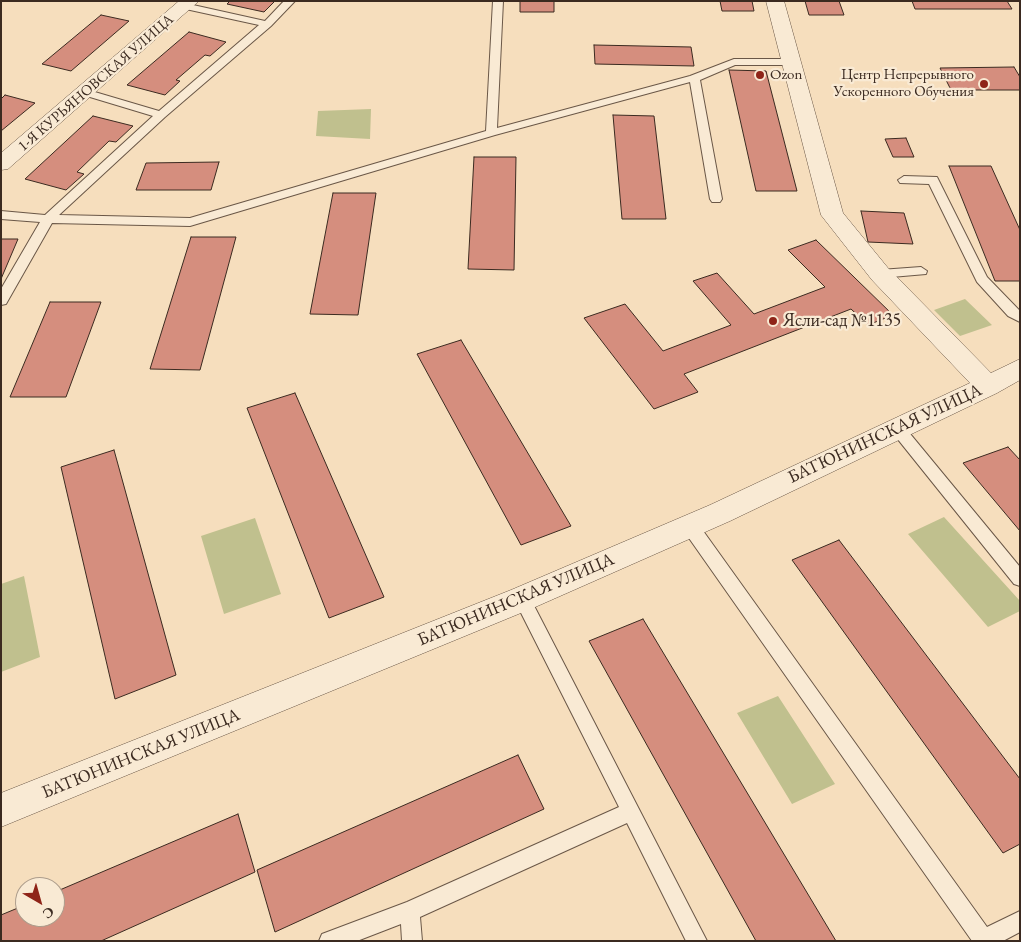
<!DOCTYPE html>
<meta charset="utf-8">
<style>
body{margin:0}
#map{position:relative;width:1021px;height:942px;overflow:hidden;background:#f6debd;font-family:"EB Garamond",serif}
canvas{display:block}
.frame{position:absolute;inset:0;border:2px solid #3b2a20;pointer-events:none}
.north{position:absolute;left:15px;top:877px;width:50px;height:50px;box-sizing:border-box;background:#f9ead4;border:1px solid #ad9d8c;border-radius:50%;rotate:142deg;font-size:14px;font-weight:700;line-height:20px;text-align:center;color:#3b2a20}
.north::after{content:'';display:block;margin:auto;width:18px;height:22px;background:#8f2418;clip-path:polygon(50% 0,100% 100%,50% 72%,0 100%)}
</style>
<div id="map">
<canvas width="1021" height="942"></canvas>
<div class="frame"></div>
<div class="north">С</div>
</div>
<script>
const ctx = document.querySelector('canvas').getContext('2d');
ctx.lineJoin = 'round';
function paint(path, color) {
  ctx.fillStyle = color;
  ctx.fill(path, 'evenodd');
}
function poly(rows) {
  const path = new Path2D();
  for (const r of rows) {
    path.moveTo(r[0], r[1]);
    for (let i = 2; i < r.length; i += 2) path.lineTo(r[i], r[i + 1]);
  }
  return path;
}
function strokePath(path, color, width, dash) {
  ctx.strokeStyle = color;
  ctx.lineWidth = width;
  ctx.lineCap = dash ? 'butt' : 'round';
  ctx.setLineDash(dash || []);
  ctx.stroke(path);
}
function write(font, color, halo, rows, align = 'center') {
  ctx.font = font + ' "EB Garamond",serif';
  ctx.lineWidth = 4.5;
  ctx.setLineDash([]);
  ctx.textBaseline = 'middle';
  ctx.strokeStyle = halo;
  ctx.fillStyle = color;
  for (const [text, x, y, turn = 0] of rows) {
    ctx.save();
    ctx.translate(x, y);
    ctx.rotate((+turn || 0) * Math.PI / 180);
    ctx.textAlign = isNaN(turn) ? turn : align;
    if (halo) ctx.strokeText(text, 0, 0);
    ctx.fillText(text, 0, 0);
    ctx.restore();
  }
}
paint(poly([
 [371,109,370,139,316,136,318,111],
 [965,299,992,325,960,336,934,310],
 [944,517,1020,601,1020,611,988,627,908,534],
 [255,518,281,594,224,614,201,536],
 [24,576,40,657,1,672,1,584],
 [778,696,835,784,792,804,737,713]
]), '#c0c08e');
const building = poly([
 [230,1,275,1,264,12,227,4,230,1],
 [520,1,554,1,554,12,520,12,520,1],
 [720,1,752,1,754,11,722,11,720,1],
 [805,1,839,1,844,15,809,15,805,1],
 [912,1,1007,1,1012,9,915,9,912,1],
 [101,15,129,21,71,71,42,64,101,15],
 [189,32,226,42,210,56,205,55,176,80,180,81,165,95,127,85,189,32],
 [594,45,691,47,694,66,595,64,594,45],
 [1014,67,1020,77,1020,90,951,90,940,68,1014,67],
 [729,70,766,71,797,191,756,191,729,70],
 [5,95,35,103,1,131,1,99,5,95],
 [613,115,654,116,666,219,622,219,613,115],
 [93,116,133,126,116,142,109,141,77,172,84,174,66,190,25,179,93,116],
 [906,138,914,157,893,157,885,139,906,138],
 [474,157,516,157,514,270,468,269,474,157],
 [219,162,211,190,136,190,146,163,219,162],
 [949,166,991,166,1020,230,1020,281,995,281,949,166],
 [333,193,376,193,358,315,310,314,333,193],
 [861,211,904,213,913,244,868,242,861,211],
 [191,237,236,237,200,370,150,369,191,237],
 [1,239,18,239,1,279,1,239],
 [816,240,893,315,868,325,851,309,684,374,698,392,654,409,584,318,625,304,663,351,731,325,693,281,717,273,754,314,825,287,788,250,816,240],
 [50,302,101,302,66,397,10,397,50,302],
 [461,340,571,526,521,545,417,354,461,340],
 [295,393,384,597,329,618,247,408,295,393],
 [1008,447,1020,460,1020,531,963,463,1008,447],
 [114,450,176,675,115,699,61,467,114,450],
 [839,540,1020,779,1020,844,1003,853,792,560,839,540],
 [643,619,836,941,756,941,589,641,643,619],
 [518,755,544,809,275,932,257,870,518,755],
 [238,814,255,872,101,941,1,941,1,915,25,905,25,917,55,917,55,892,238,814]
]);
paint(building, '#d58e7e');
strokePath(building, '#3b2a20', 1);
const service = poly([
 [284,1,295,1,271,26,165,117,59,215,190,218,486,131,493,1,503,1,497,128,690,76,734,59,791,59,796,62,791,65,735,65,700,80,722,199,720,202,712,202,710,199,690,82,495,135,190,226,52,223,6,304,1,305,1,289,40,222,1,219,1,211,45,215,153,116,80,94,79,92,80,90,88,90,159,111,259,25,181,8,181,4,184,3,265,21,284,1],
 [904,176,937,177,987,277,1020,311,1020,322,1008,316,977,282,929,184,900,183,898,180,904,176],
 [921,267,927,271,926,274,880,278,874,274,880,270,921,267],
 [897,422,902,424,1020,567,1020,586,1014,584,892,432,890,428,892,424,897,422],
 [690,520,696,521,987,927,1020,911,1020,932,1003,941,972,941,684,531,682,526,684,521,690,520],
 [522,592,528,594,707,941,686,941,627,823,420,917,422,941,402,941,401,924,357,941,319,941,322,934,407,902,619,807,514,599,516,594,522,592]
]);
const minor = poly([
 [179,1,199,1,8,169,1,170,1,153,179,1],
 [766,1,784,1,843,213,888,268,991,373,1020,359,1020,380,997,393,730,521,533,608,1,827,1,793,511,590,710,505,970,383,872,280,821,215,766,1]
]);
strokePath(service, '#6a5747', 2);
strokePath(minor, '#6a5747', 1);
paint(service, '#f9ead4');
paint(minor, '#f9ead4');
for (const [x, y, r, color] of [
 [760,75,5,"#8f2418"],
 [984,84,5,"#8f2418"],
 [773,321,5,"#8f2418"]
]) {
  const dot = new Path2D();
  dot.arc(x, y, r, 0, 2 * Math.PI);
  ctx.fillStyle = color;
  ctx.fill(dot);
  strokePath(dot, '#f9ead4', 2);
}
write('15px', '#3b2a20', '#f9ead4', [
 ["Ozon",770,75],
 ["Центр Непрерывного",974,75,"right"],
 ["Ускоренного Обучения",974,92,"right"]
], 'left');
write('15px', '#3b2a20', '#f9ead4', [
 ["1-Я КУРЬЯНОВСКАЯ УЛИЦА",96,83,-41]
]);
write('18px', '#3b2a20', '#f9ead4', [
 ["Ясли-сад №1135",783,321]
], 'left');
write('18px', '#3b2a20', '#f9ead4', [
 ["БАТЮНИНСКАЯ УЛИЦА",885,434,-25],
 ["БАТЮНИНСКАЯ УЛИЦА",516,600,-23],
 ["БАТЮНИНСКАЯ УЛИЦА",141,754,-22]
]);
</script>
